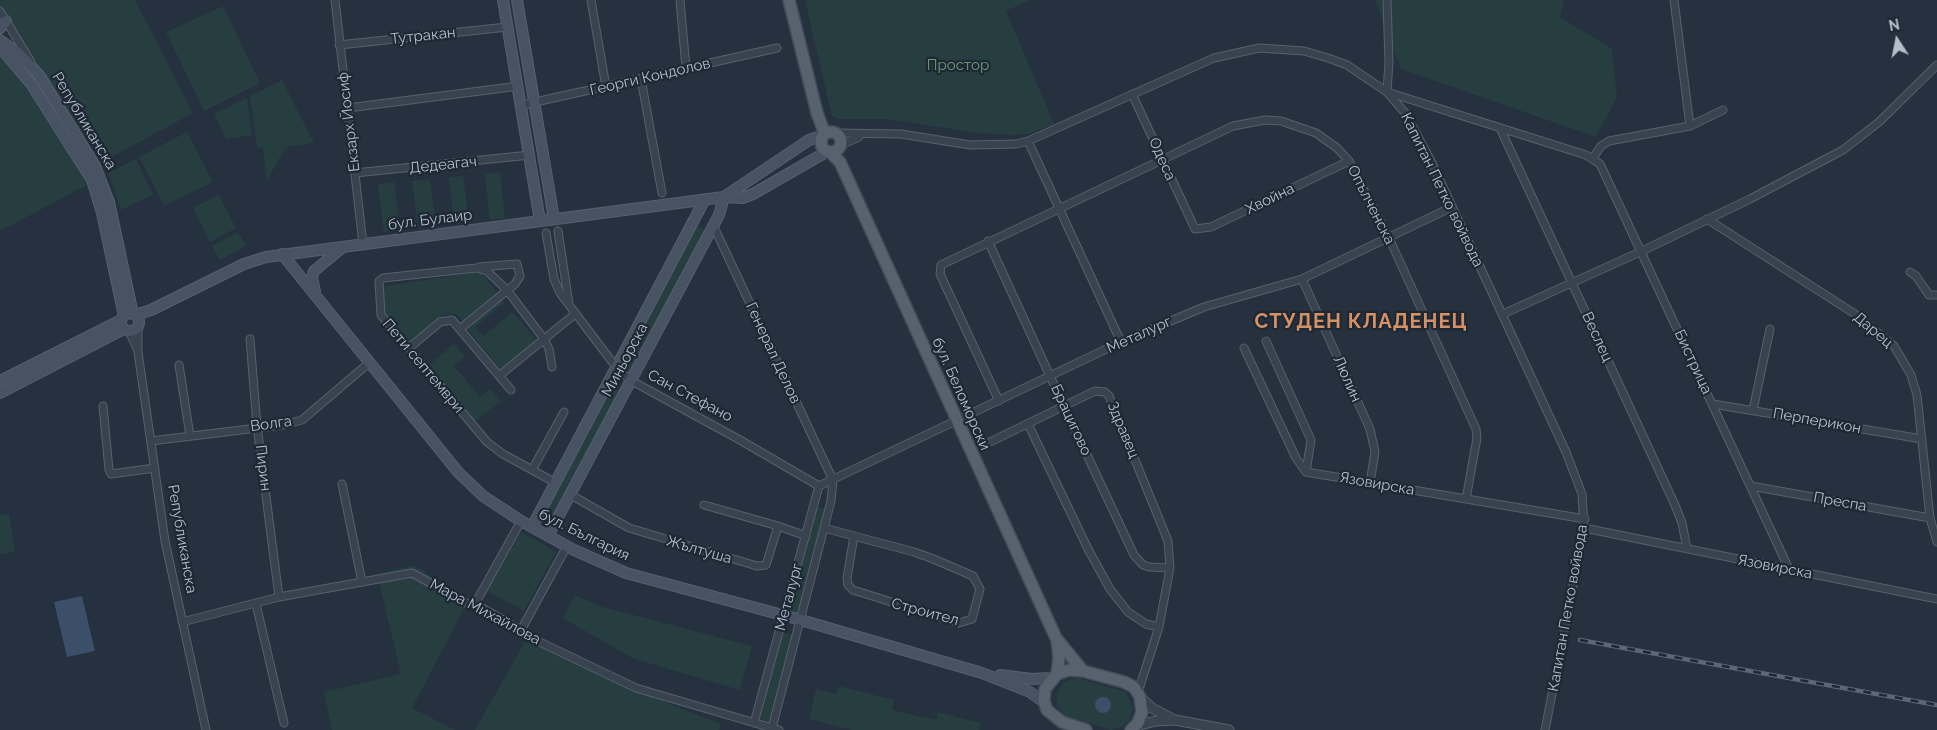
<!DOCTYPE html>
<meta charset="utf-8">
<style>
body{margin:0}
#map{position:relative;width:1937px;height:730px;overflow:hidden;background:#25313f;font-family:Raleway,sans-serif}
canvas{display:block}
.north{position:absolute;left:1872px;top:15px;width:50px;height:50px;-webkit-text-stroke:4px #1e2834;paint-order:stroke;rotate:349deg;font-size:14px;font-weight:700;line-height:20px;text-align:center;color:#b5beca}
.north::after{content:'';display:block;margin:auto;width:18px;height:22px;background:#b5beca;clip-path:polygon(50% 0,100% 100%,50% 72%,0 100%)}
</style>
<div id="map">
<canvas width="1937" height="730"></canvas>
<div class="north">N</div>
</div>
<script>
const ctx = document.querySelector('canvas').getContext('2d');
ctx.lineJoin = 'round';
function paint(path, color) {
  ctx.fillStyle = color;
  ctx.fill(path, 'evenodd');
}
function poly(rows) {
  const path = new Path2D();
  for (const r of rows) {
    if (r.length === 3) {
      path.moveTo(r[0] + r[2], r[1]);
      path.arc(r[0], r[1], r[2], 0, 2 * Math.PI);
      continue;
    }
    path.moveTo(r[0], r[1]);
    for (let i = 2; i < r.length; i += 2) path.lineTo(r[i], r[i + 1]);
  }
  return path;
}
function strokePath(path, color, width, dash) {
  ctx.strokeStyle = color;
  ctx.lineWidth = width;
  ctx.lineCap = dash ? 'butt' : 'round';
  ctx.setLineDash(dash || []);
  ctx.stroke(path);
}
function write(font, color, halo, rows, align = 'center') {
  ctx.font = font + ' Raleway,sans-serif';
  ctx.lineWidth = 4.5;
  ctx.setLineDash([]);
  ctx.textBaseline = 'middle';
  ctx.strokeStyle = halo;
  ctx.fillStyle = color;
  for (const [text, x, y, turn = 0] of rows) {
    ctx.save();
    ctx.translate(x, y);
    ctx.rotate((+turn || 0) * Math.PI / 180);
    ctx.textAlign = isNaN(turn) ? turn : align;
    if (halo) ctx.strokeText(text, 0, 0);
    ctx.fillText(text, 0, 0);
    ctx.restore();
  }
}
paint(poly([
 [0,0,135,0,193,113,102,162,22,47,0,12],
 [805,0,1030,0,1006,11,1054,124,1029,134,1014,135,977,133,887,119,839,119,832,116],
 [1375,0,1564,0,1560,17,1612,49,1617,97,1596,137,1401,69],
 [223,6,260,83,204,111,166,32],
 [0,55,17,70,37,98,87,185,0,231],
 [282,80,314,143,290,146,282,153,267,181,263,147,257,148,250,96],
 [247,98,252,135,226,139,214,114],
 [187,132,213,182,164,206,139,157],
 [136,159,153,195,121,210,108,173],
 [500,172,505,218,490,220,485,174],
 [463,176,469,223,454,224,449,178],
 [430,179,436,226,418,228,412,181],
 [394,182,400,230,384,232,378,184],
 [219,195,236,228,210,242,193,208],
 [696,226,706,231,630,372,620,366],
 [238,232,246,246,220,260,212,246],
 [481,272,498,294,463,322,457,314,442,315,408,344,381,311,384,286],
 [501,298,504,303,475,327,483,336,513,312,537,341,501,370,466,327],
 [454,344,465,357,454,366,480,397,491,389,501,401,469,427,423,370],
 [613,386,620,390,548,526,541,522],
 [815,506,825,509,797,616,787,614],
 [9,514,15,552,0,554,0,515],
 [521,532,556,552,524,611,487,591],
 [411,566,423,570,465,607,412,708,455,730,332,730,324,692,401,674,377,574],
 [575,595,599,606,752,646,740,690,632,658,563,618],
 [782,632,792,635,769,725,758,722],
 [526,640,677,707,721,724,719,730,475,730],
 [1077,678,1126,692,1133,707,1129,721,1123,726,1111,730,1065,716,1057,705,1057,692,1064,682],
 [839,686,894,700,892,710,936,720,938,712,981,723,979,730,852,730,809,719,816,689,836,694]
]), '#273e40');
paint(poly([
 [82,596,95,651,67,657,54,602],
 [1103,705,8]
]), '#3b5068');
const minor = poly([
 [335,0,363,244],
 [591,0,606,87],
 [680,0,686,68],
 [1387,0,1389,62,1387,92,1586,155,1600,164,1789,569],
 [1674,0,1690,126],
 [0,11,31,62],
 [339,45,507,27],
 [641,79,662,193],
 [1132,94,1195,229,1211,227,1349,161],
 [522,105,777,48],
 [348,108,519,86],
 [1500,128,1675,505,1682,523,1687,549],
 [837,133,901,134,970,145,1016,144,1028,141,1214,58,1259,48,1304,51,1328,58,1347,65,1387,92,1406,114,1430,159,1566,452,1582,494,1584,528,1545,730],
 [1028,141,1121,342],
 [841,145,859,137],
 [1593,158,1601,146,1609,141,1690,126,1723,110],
 [355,173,530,155],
 [1707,219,1855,314,1894,346,1911,375,1917,395,1930,518,1937,542],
 [713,225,833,480,831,501,772,728],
 [558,231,569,304],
 [546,233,554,279,560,293,616,367,630,380,740,440,819,486],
 [988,241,1050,376,1064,406,1134,555,1143,565,1149,567,1170,568,1168,541,1109,396,1105,392,1095,391,1064,406,990,442],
 [1910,272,1916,276,1929,295,1937,295],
 [1302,279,1370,429,1375,452,1370,483],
 [1503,314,1640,252,1750,199,1843,150,1879,122,1937,65],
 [138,328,138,352,165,541,206,730],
 [461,328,515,284,520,276,517,264,479,267],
 [129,331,137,349],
 [250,339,257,426,279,597],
 [1266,341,1311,440,1306,472],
 [409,348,440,322,452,320,511,390],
 [1244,348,1296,458,1306,472,1585,519],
 [179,365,190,436],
 [552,367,549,349,544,339,507,290,487,271,477,268,383,278,379,281,381,315,487,442,503,454,556,483],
 [500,375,575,314],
 [999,401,940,274,941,265,1233,126,1265,120,1281,121,1316,133,1337,148,1349,161,1389,238,1476,429,1477,438,1466,499],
 [1713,404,1922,439],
 [103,406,109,470,111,474,155,468],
 [1753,410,1770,329],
 [1028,424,1089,551,1110,589,1128,612,1146,624,1159,627],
 [151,441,282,425,302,420,370,362],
 [532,470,564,412],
 [342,484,362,582],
 [819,486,1121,342,1204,307,1302,279,1452,207],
 [1751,486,1930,518],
 [571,495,629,528,757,566,766,565,778,526,806,536],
 [704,505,778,526],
 [824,528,914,552,931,558,973,576,980,589,972,619,959,623,853,590,848,585,847,578,854,536],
 [1584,528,1937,599],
 [256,604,284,723],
 [475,604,521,521],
 [182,622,279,597,412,573,468,604,475,604,521,630,523,634,636,688,779,730],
 [521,630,567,546],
 [1138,692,1159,627,1170,568],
 [754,723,819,486]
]);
const tertiary = poly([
 [1140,697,1152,708,1171,718],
 [1136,726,1156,721,1175,720,1229,730]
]);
const secondary = poly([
 [503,0,540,221],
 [517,0,554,219],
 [0,28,6,21],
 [0,40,18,53,39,75,95,166,109,202,133,314],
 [0,47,32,85,92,180,102,213,124,316],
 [724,197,809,140,824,135],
 [282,254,458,472,483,496,521,521,574,550,626,573,801,620,982,673,1030,692,1045,703],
 [315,291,312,278,314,271,343,247],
 [130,322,9],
 [135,315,151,310,244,264,266,257,724,197,742,198,753,194,828,151],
 [0,381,121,320],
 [0,393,124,329],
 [532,527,705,199],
 [548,536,719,215,724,197],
 [1000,675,1032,679,1051,678]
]);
const primary = poly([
 [789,0,817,113,825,134],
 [831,142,10],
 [830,152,840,162,1056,638,1083,671],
 [1057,640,1059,657,1057,674],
 [1086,730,1062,722,1047,710,1044,701,1045,689,1057,674,1069,670,1083,671,1124,682,1134,687,1140,697,1142,712,1138,723,1131,730]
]);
strokePath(minor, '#57616d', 9);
strokePath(tertiary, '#57616d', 11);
strokePath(secondary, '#57616d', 12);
strokePath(primary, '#424c58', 14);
strokePath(minor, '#39434f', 7);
strokePath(tertiary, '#39434f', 9);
strokePath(secondary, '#475262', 10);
strokePath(primary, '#57626f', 11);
const rail = poly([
 [1580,640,1937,705]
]);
strokePath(rail, '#5b6776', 4.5);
strokePath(rail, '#1e2834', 2.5, [8]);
write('15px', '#b5beca', '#1e2834', [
 ["Тутракан",423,36,-6],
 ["Георги Кондолов",650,77,-13],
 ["Републиканска",84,121,59],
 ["Екзарх Йосиф",349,122,-97],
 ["Одеса",1162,159,66],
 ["Дедеагач",443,165,-6],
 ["Капитан Петко войвода",1442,190,64],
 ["Хвойна",1270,199,-26],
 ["Опълченска",1371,205,63],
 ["бул. Булаир",430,220,-7],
 ["Дарец",1873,330,40],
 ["Металург",1139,335,-24],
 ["Веслец",1597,337,65],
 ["Генерал Делов",773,353,65],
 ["Миньорска",625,360,-62],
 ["Бистрица",1693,362,65],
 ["Пети септември",423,366,50],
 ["Люлин",1347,379,66],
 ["бул. Беломорски",961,394,66],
 ["Сан Стефано",690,396,28],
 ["Брацигово",1071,420,65],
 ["Перперикон",1817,421,10],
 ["Волга",271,424,-8],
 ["Здравец",1123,430,67],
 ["Пирин",263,468,83],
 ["Язовирска",1377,484,10],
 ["Преспа",1840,502,10],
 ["бул. България",584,535,26],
 ["Републиканска",182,539,80],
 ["Жълтуша",699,550,16],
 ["Язовирска",1775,567,11],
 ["Металург",789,597,-75],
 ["Капитан Петко войвода",1568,608,-80],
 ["Мара Михайлова",485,612,28],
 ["Строител",925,612,15]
]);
write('15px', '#6c9a75', '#1e2834', [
 ["Простор",958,65]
]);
ctx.letterSpacing = '1px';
write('bold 20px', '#d59165', '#1e2834', [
 ["СТУДЕН КЛАДЕНЕЦ",1361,322]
]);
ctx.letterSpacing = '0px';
</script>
